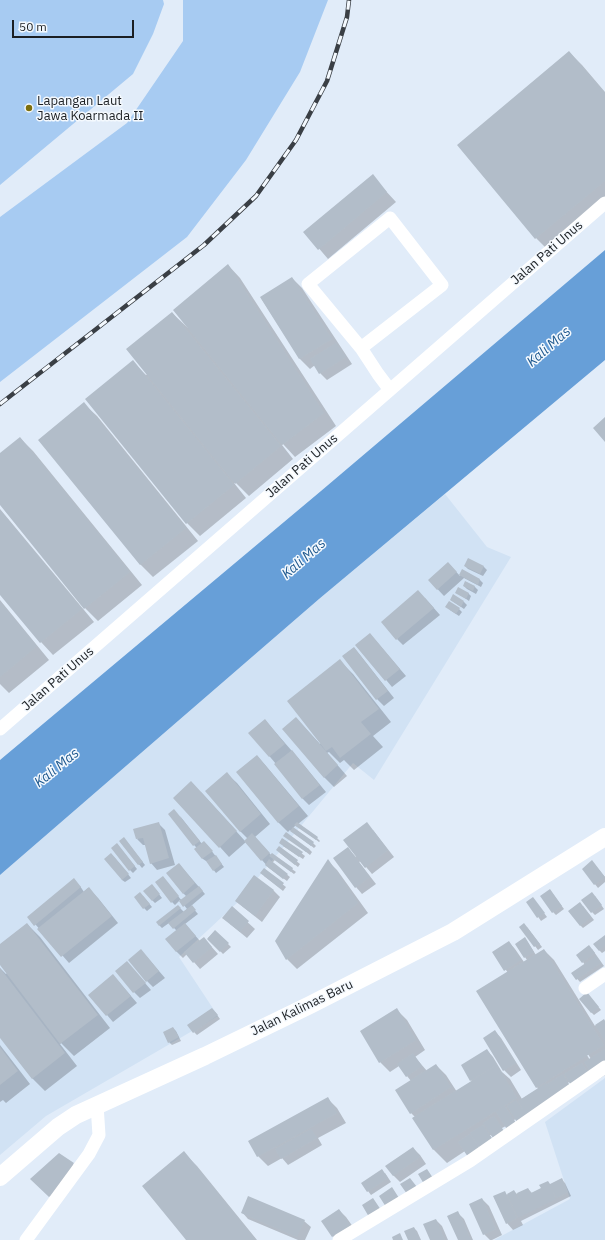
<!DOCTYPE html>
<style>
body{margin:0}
#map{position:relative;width:605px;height:1240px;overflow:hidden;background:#e1ecf9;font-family:"IBM Plex Sans",sans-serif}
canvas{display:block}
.scale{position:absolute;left:12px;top:20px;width:122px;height:18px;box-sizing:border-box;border:2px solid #1b1f23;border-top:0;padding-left:5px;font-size:12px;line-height:14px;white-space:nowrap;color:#1b1f23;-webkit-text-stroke:3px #f4f9fe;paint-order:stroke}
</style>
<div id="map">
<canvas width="605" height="1240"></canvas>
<div class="scale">50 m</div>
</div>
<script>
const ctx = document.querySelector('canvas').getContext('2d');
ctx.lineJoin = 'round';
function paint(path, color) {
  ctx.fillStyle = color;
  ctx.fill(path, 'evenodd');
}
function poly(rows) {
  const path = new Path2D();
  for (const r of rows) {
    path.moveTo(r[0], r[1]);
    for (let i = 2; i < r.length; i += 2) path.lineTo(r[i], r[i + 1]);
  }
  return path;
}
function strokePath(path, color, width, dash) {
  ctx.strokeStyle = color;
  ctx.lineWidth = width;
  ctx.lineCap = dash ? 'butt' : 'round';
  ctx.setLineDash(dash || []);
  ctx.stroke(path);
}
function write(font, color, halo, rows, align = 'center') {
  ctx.font = font + ' "IBM Plex Sans",sans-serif';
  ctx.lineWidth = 3;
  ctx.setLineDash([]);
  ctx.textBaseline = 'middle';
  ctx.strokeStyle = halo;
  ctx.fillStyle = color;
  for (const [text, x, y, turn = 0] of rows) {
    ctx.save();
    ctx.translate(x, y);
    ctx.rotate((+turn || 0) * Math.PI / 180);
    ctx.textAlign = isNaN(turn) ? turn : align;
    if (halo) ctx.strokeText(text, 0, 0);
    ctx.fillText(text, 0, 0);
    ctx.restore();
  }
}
paint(poly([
 [445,494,487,547,511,557,374,780,353,763,237,903,179,957,218,1016,46,1116,0,1155,0,875,319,599],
 [605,1078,605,1240,494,1240,570,1199,545,1122]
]), '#d1e2f4');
paint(poly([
 [0,0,163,0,164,4,153,34,133,74,0,185],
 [183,0,328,0,300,72,246,160,187,237,0,382,0,217,127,123,183,41]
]), '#a7cbf2');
paint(poly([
 [605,250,605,360,319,599,0,875,0,760,321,491]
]), '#679fd8');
paint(poly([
 [569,52,582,65,605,92,605,204,549,251,536,238,458,145],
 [372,176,396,202,328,259,305,232],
 [228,265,240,278,336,426,295,457,283,444,282,445,293,459,249,496,235,482,234,483,246,498,200,536,187,523,133,362,146,375,148,374,172,313,188,328],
 [292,278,302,288,352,364,327,380,320,373,315,365,310,369,300,359,261,298],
 [84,404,97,416,198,541,153,577,140,564],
 [20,438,33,451,142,585,98,621,85,608,0,503,0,454],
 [0,509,94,622,53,655,41,642,0,594],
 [468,559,484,567,487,570,483,576,468,569,465,566],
 [448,563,460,576,462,571,480,580,483,583,481,587,464,578,444,596,429,580],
 [466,582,475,587,478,590,476,594,467,589,464,586],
 [456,592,468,593,471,596,469,601],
 [425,598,440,615,403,645,397,639],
 [0,600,49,660,9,693,0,684],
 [451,600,464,602,467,605,464,609],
 [459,609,462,612,459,616,450,610],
 [376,641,406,676,392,687,357,645],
 [354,648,360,655,394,698,384,706,377,699,343,656],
 [340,661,353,674,391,722,373,736,383,747,354,770,344,760,340,763,329,752,327,753,347,776,334,787,324,777,296,718,320,744,321,743],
 [265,720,298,758,326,792,309,805,303,799,276,764,250,733],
 [257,756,266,766,308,816,298,824,317,838,320,841,319,842,296,825,293,828,313,843,316,846,314,848,290,830,288,832,278,822],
 [227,774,237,783,270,824,255,837,271,855,272,854,296,872,294,874,275,860,272,863,290,877,287,881,269,868,246,842,229,857,220,847,201,792,245,841,248,839,240,831],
 [180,816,202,844,207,845,224,867,216,873,207,861,206,861,203,859,195,849,197,848,194,845],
 [158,823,165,830,175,865,157,870,151,863,146,845,143,845,137,839],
 [373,830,394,857,372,874,361,861,359,862,376,884,362,894,356,887,335,858,348,849,356,857],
 [288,838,309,849,312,852,310,855],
 [283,839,305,856,303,859,283,846],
 [120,841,127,842,145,865,142,868],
 [279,847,300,864,298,867,280,853],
 [120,848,137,869,133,873,130,870],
 [114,857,131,878,125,882,122,880],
 [328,861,337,870,368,913,297,969,287,959],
 [179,864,205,894,191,906,198,914,185,924,200,941,210,945,218,954,200,969,187,954,183,958,176,951,177,931,169,923,162,928,159,925,178,906,184,912,187,909,180,900,175,905,172,902,166,881,182,901,187,897,183,893],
 [595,865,605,877,605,882,598,888,583,869],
 [264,870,286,887,283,891,264,876],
 [254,876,274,891,280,897,262,922,243,907,236,901],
 [80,886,84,892,88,888,98,898,118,923,69,963,29,917],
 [155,889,162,898,155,903,152,900],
 [550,890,564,909,556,915,553,912],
 [143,896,152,907,147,911,144,908],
 [595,896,604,909,595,915,592,912],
 [533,898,547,917,541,921,528,902],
 [583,906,594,920,583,928,580,925],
 [232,908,255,929,247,938,230,924],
 [27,924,40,937,110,1028,74,1056,61,1043,60,1044,77,1066,45,1091,32,1078,0,1036,0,968,6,974,7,973,0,964,0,945],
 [521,927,527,927,542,947,538,950],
 [215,931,231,947,223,954,208,938],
 [605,936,605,951,602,953,599,950],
 [527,941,536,955,544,950,554,960,595,1026,604,1020,605,1022,605,1075,599,1079,574,1088,569,1082,568,1083,572,1089,514,1120,520,1128,506,1126,502,1128,497,1141,491,1135,490,1135,495,1144,478,1146,465,1151,447,1163,434,1150,414,1118,415,1117,411,1113,411,1081,399,1066,390,1072,380,1062,397,1010,407,1020,425,1050,415,1057,427,1071,436,1065,446,1075,457,1092,472,1082,471,1080,487,1050,493,1057,502,1072,510,1079,522,1099,538,1089,537,1087,508,973,494,952,509,942,515,949,524,962,527,960,516,944],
 [536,974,538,974,591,1059,590,1060],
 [592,949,604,966,580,982,572,973,585,965,583,962],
 [147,957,165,978,153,987,147,981],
 [127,962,151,990,140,998,134,992],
 [119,982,137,1003,113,1022,90,995],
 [590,997,601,1010,594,1015,591,1012],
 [215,1012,220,1019,197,1035,194,1032],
 [173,1028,176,1031,181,1041,172,1045,169,1042],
 [495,1031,501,1038,521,1070,511,1077,504,1070],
 [0,1045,30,1084,6,1103,3,1100,0,1102],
 [327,1098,337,1108,346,1123,318,1138,322,1145,288,1165,282,1158,268,1166,258,1156],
 [413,1148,420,1155,426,1164,400,1182,393,1175],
 [184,1153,197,1166,257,1240,187,1240],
 [59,1155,73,1164,80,1171,56,1203,32,1179],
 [385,1173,391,1182,371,1195,362,1183],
 [562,1180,565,1183,571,1196,521,1221,523,1225,513,1230,507,1223,504,1192,507,1195,514,1191,517,1194,528,1189,532,1193],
 [482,1199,489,1206,502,1235,492,1240,490,1240,484,1234],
 [339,1210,346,1217,356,1231,336,1240,333,1236],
 [242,1212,304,1221,311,1227,305,1240,298,1240,248,1219],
 [457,1212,464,1219,473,1240,459,1240],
 [436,1220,442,1226,448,1240,431,1240],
 [414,1228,417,1231,421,1240,410,1240]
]), '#0003');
paint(poly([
 [569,51,605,93,605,181,535,239,457,145],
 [373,174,387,192,318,250,303,232],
 [228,264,324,413,282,445,173,310],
 [292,277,332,339,299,359,260,297],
 [172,312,281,446,235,484,126,349],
 [336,343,346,357,319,374,310,359],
 [133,360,234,485,186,524,85,399],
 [84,402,186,528,140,565,38,440],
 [605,417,605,442,593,428],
 [20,437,130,572,84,609,0,505,0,453],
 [0,510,82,609,40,643,0,595],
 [468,558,484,566,480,574,464,566],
 [448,562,457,572,437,590,428,580],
 [462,569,480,579,478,585,459,575],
 [465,581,475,586,473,591,463,586],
 [458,587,469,593,466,599,455,593],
 [418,590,434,608,396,640,381,622],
 [453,594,464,601,461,607,450,600],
 [449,601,460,608,456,614,445,607],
 [0,602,37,646,0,677],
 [370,633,400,669,385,681,355,645],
 [354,647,388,691,376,700,342,656],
 [340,659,379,709,361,722,371,734,340,758,332,747,326,751,287,701],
 [296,717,338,765,324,778,282,729],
 [265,719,285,744,269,757,248,733],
 [292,750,320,785,302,799,274,764],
 [257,755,299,806,278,823,236,772],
 [227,772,261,814,240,832,205,791],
 [191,781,237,831,219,848,173,798],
 [174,809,200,841,193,846,168,814],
 [159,822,169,858,150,864,143,838,136,839,133,829],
 [297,822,318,837,316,840,294,825],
 [367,822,388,850,365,868,343,840],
 [293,827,314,842,311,846,290,831],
 [286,832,309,849,306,852,283,836],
 [252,833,270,853,261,861,244,841],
 [124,837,143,862,138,865,119,841],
 [282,838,303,852,299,857,279,843],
 [204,841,213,851,202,859,194,849],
 [117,843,135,866,129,871,111,848],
 [279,846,298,860,295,865,276,850],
 [348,847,370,877,355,888,333,858],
 [111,853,129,874,122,880,104,859],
 [272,853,293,868,291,872,269,856],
 [216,855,222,864,213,871,206,861],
 [269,859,288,874,283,879,265,865],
 [328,859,358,903,286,960,275,941],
 [592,860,605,877,594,885,582,869],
 [179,863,195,883,183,894,166,873],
 [264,868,284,883,280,888,260,873],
 [254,875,274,890,255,916,235,901],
 [163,876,179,896,171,903,155,882],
 [74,878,81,887,34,926,27,917],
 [152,884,160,894,152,901,143,891],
 [199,886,203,891,183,907,179,901],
 [89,887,112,916,61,957,37,929],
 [550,889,562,906,552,913,540,896],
 [140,892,150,904,143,909,134,897],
 [592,892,602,905,591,913,581,900],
 [533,897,545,913,537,918,526,902],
 [580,902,591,917,580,926,568,911],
 [178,905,181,908,159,926,156,922],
 [192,905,196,910,173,929,168,923],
 [232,906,249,921,240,932,222,918],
 [27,923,98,1015,60,1044,0,965,0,944],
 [185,923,196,936,176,952,165,939],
 [524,923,540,944,534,947,519,927],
 [215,930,229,943,220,952,207,939],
 [605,935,605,945,599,951,593,944],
 [204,937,212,947,193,963,184,952],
 [525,937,534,952,524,958,515,944],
 [509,941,521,960,504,971,492,952],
 [589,945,595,953,582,963,576,955],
 [141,949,159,971,146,982,128,960],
 [544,949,604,1045,536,1088,476,991],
 [596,956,601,963,576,980,571,973],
 [127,961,146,983,133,993,115,971],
 [0,968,65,1053,32,1079,0,1038],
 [113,974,131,996,106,1016,88,995],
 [587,992,599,1007,591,1013,579,999],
 [212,1008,218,1015,193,1033,187,1025],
 [397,1008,416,1040,379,1063,360,1031],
 [604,1019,605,1021,605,1041,595,1025],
 [173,1027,179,1037,168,1043,163,1032],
 [495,1030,516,1063,503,1071,483,1038],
 [0,1047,18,1071,0,1085],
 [487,1049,497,1065,470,1081,461,1065],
 [605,1049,605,1065,591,1073,584,1062],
 [413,1053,422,1066,406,1077,397,1064],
 [582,1063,589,1074,571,1085,564,1074],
 [436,1064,451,1087,410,1114,395,1090],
 [497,1065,517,1098,433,1150,412,1118],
 [563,1074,570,1086,538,1106,540,1109,518,1124,507,1106,516,1100,523,1110,518,1101,546,1083,552,1093,547,1084],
 [328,1097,337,1113,257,1157,248,1141],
 [505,1106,517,1125,508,1131,496,1112],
 [494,1116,504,1131,493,1138,483,1123],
 [483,1125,493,1140,480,1149,470,1133],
 [311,1129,317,1138,281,1159,275,1149],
 [470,1134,480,1149,468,1157,458,1142],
 [413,1147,420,1157,393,1176,385,1166],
 [184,1151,256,1240,186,1240,182,1235,142,1186],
 [59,1153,74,1163,49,1197,30,1179],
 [382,1169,388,1178,367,1192,361,1183],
 [427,1169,433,1178,424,1184,418,1174],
 [410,1178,417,1187,407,1194,400,1184],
 [562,1178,568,1192,557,1198,553,1192,556,1199,518,1218,507,1194,514,1190,519,1200,517,1193,528,1188,531,1193,541,1188,539,1185,548,1181,550,1184],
 [392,1187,399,1198,386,1207,379,1196],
 [505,1191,517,1218,506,1224,493,1196],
 [248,1196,305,1220,297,1237,241,1213],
 [373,1198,381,1210,369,1217,362,1205],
 [482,1198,496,1229,483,1235,469,1204],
 [339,1209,350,1225,332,1237,321,1221],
 [458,1211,471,1240,458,1240,447,1216],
 [436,1219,445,1240,430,1240,423,1224],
 [414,1227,420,1240,408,1240,404,1231],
 [400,1233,403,1240,393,1240,392,1237]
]), '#b2bdc9');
strokePath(poly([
 [361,348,442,285,390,218,308,284,361,348,378,374,390,390],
 [0,729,605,203],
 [585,988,605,974],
 [26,1240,89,1154,99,1135,97,1105],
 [339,1240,470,1161,605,1067]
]), '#fff', 13);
strokePath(poly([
 [0,1177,58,1127,76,1115,205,1056,310,1005,453,932,605,837]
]), '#fff', 18);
const rail = poly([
 [0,404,204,245,256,196,296,140,327,81,347,17,349,0]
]);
strokePath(rail, '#3a3f45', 4.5);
strokePath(rail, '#f4f9fe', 3, [9]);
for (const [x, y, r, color] of [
 [29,108,4,"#7d6f0d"]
]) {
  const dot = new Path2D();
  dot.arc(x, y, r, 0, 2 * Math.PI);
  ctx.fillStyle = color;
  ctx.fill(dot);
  strokePath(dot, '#f4f9fe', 1.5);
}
write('13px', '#1b1f23', '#f4f9fe', [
 ["Lapangan Laut",37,101],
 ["Jawa Koarmada II",37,116]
], 'left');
write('13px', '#1b1f23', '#f4f9fe', [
 ["Jalan Pati Unus",547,253,-41],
 ["Jalan Pati Unus",302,466,-41],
 ["Jalan Pati Unus",58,679,-41],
 ["Jalan Kalimas Baru",302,1008,-26]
]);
write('italic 14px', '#205a90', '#f4f9fe', [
 ["Kali Mas",549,347,-41],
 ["Kali Mas",304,559,-41],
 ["Kali Mas",57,768,-39]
]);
</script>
